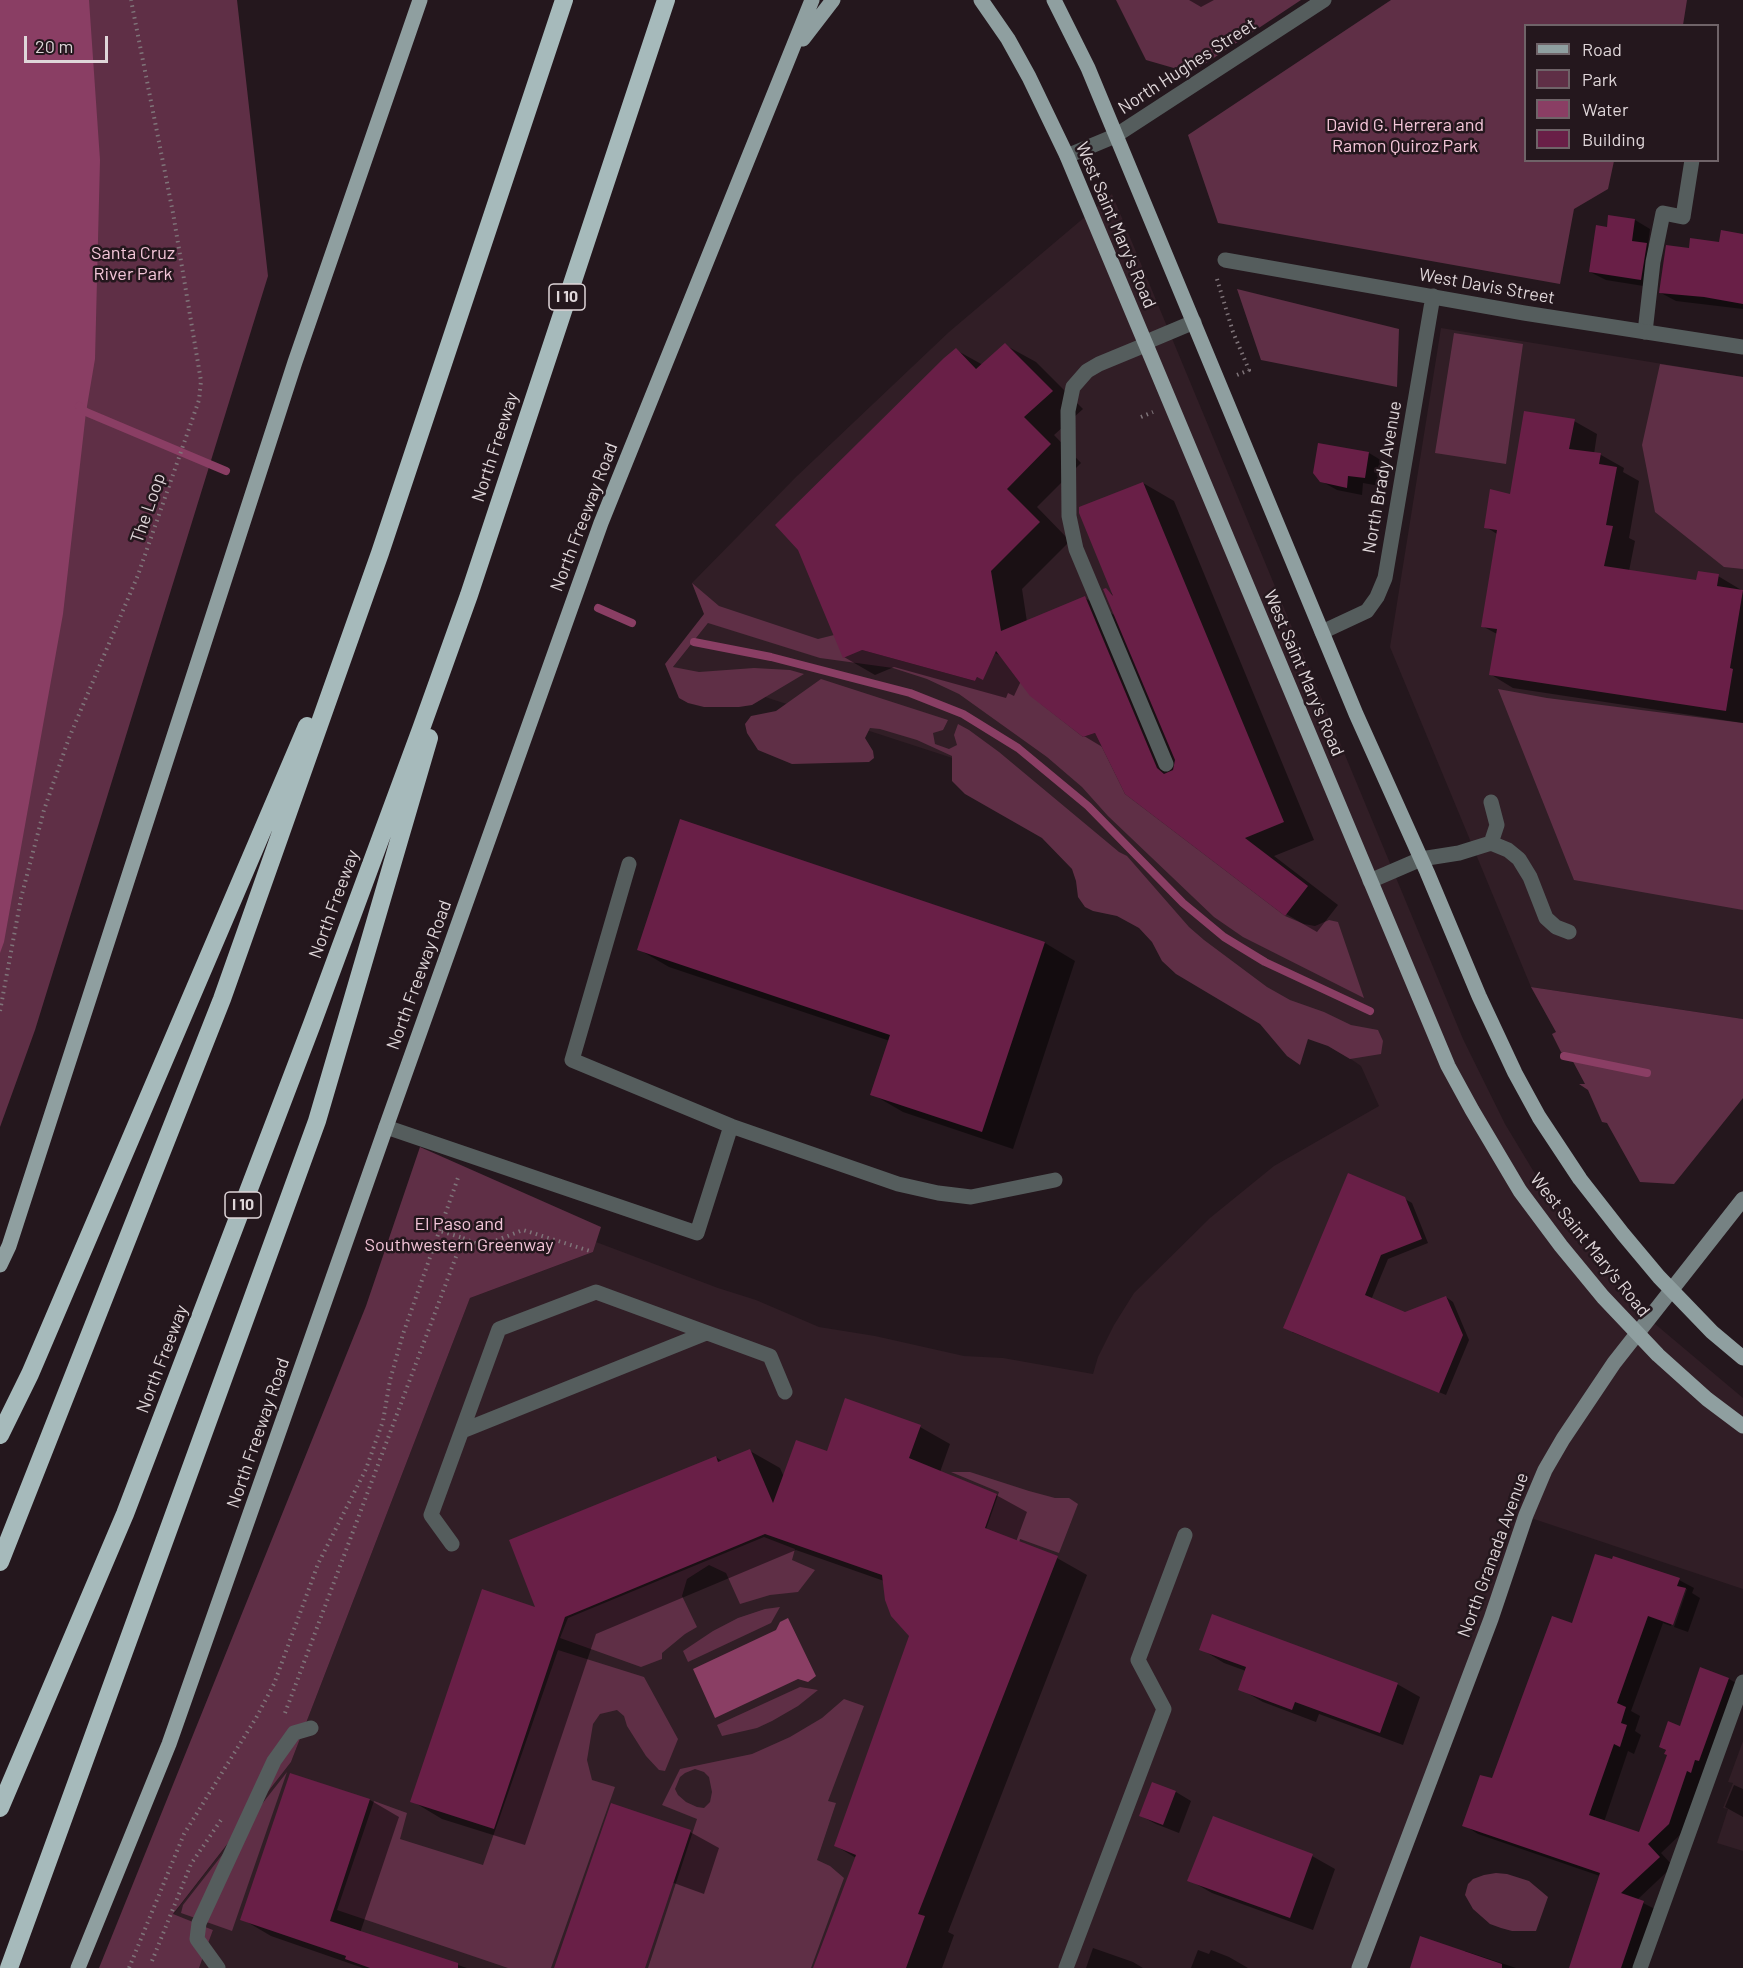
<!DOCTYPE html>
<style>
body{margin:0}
#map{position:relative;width:1743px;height:1968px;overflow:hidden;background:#24171d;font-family:Barlow,sans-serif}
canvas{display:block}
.legend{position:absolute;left:1524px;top:24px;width:195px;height:138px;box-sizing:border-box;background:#24171d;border:2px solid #6f6368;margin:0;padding:8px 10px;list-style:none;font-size:18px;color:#dfd6d9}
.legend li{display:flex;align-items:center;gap:12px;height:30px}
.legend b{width:30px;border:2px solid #6f6368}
.scale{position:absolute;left:24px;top:36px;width:84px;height:27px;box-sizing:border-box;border:3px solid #dfd6d9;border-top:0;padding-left:8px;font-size:18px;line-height:21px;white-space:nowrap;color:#dfd6d9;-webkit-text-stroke:4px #24171d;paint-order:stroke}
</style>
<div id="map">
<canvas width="1743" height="1968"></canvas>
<ul class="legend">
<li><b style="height:8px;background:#8f9fa0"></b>Road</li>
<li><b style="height:16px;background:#5f2f46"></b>Park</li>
<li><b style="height:16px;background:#8a3e64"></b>Water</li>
<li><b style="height:16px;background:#691f47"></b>Building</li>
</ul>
<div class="scale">20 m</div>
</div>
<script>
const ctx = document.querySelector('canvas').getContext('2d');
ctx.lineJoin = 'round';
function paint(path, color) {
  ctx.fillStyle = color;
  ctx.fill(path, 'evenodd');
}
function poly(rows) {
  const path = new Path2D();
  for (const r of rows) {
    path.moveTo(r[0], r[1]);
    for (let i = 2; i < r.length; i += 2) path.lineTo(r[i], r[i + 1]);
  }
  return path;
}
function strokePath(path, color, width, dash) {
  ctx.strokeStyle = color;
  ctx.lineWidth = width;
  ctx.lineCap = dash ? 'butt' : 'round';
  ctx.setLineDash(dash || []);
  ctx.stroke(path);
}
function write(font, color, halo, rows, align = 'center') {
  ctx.font = font + ' Barlow,sans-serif';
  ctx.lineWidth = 5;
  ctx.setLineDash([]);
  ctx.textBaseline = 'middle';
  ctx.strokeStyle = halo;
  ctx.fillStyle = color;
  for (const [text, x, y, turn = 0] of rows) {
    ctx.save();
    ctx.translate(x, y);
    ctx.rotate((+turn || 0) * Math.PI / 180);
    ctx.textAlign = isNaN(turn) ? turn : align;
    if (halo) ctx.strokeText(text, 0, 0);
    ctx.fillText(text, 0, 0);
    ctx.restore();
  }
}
paint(poly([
 [1112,194,1463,1039,1505,1124,1546,1192,1601,1265,1648,1318,1743,1398,1743,1589,1525,1516,1359,1968,199,1968,213,1930,173,1915,291,1762,470,1298,593,1252,596,1242,718,1288,756,1300,819,1327,875,1336,964,1356,1003,1358,1093,1374,1098,1357,1114,1325,1134,1293,1210,1218,1274,1166,1379,1106,1361,1066,1189,948,980,767,673,667,708,623,692,583,796,477,949,332],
 [1441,328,1743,377,1743,1019,1531,987,1390,647],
 [1743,1741,1743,1851,1717,1843,1728,1809,1723,1808,1733,1783,1728,1782]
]), '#311e26');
paint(poly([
 [0,0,237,0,268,276,35,1030,0,1127],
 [1116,0,1301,0,1191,73,1146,60],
 [1391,0,1687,0,1683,25,1526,26,1526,160,1614,161,1608,189,1574,209,1560,284,1218,223,1188,135],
 [1237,289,1399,329,1397,387,1261,360],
 [1454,333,1523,344,1506,464,1435,453],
 [1660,364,1743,377,1743,569,1724,567,1655,512,1642,445],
 [692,583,719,606,818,639,834,635,862,650,975,681,977,677,983,679,995,653,999,655,1041,704,1083,737,1095,733,1125,794,1285,916,1304,924,1315,926,1329,920,1338,922,1364,998,1243,937,1214,917,1108,816,1082,787,1047,757,959,694,927,679,893,668,820,658,708,623,673,667,699,672,754,668,790,670,804,674,752,705,739,707,704,707,688,703,679,698,665,664,704,614],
 [821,679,948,720,943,730,933,733,935,744,949,749,957,745,954,735,958,724,969,730,999,752,1119,852,1127,856,1189,927,1204,940,1267,987,1290,1000,1324,1012,1351,1025,1378,1030,1383,1041,1381,1054,1350,1059,1328,1046,1308,1039,1300,1065,1287,1056,1260,1024,1176,974,1162,961,1152,942,1139,928,1117,916,1093,911,1085,907,1078,897,1076,881,1072,869,1042,838,965,794,952,781,952,756,917,740,880,729,870,728,865,738,873,751,874,758,869,762,792,764,758,750,747,733,745,724,751,716,776,711],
 [1498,689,1547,698,1743,723,1743,910,1574,880],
 [1531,987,1743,1019,1743,1098,1674,1184,1640,1182,1607,1123,1602,1122,1588,1090,1579,1084,1585,1084,1569,1054,1561,1052,1552,1034,1556,1032],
 [420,1147,601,1227,593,1252,470,1298,291,1762,173,1914,213,1930,199,1968,99,1968,366,1306],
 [951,1472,970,1472,1029,1491,1055,1498,1069,1498,1078,1504,1059,1553,1020,1539,1018,1546,984,1535,999,1492],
 [764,1537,795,1549,792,1560,815,1570,798,1592,770,1595,740,1604,726,1573,709,1565,687,1579,682,1596,697,1627,685,1634,662,1653,662,1659,641,1667,560,1638,568,1618],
 [780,1607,771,1623,688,1662,683,1651,713,1631,738,1618,765,1609],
 [558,1650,644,1677,678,1739,665,1771,659,1770,646,1756,627,1726,624,1716,617,1710,600,1714,593,1724,587,1760,592,1780,615,1787,551,1968,508,1968,337,1910,374,1801,407,1813,400,1839,483,1865],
 [800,1687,818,1690,798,1706,772,1721,757,1728,722,1736,717,1725],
 [844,1699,864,1706,828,1801,836,1803,817,1860,830,1866,844,1878,811,1968,648,1968,697,1819,662,1805,680,1769,752,1754,790,1737,822,1718],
 [695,1769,704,1772,709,1777,712,1792,710,1802,704,1808,697,1807,686,1802,678,1795,675,1789,680,1777,685,1773],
 [287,1772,232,1931,181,1913,183,1905],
 [1496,1873,1507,1874,1529,1881,1548,1897,1536,1931,1512,1931,1501,1928,1490,1924,1473,1909,1465,1895,1468,1884,1473,1879,1484,1875]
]), '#5f2f46');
paint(poly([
 [0,0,89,0,100,160,95,359,86,412,63,614,4,942,0,953],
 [788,1618,816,1676,808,1682,798,1679,715,1718,693,1669,776,1630,780,1622]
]), '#8a3e64');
paint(poly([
 [1189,0,1214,0,1201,7],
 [1635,220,1650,229,1648,245,1662,253,1656,288,1606,280,1590,272,1608,228],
 [1743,235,1743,309,1676,301,1661,293,1720,244],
 [1005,345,1036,362,1083,409,1054,435,1081,463,1037,507,1070,541,1022,589,1027,622,1085,598,1116,616,1105,590,1114,595,1143,483,1174,501,1314,840,1274,856,1338,905,1317,932,1286,914,1104,748,1084,736,1021,681,1014,696,1008,693,1006,698,894,667,875,675,844,657,956,350,983,365],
 [1574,421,1597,434,1594,454,1601,455,1624,468,1623,472,1639,481,1629,538,1635,541,1629,571,1698,582,1718,576,1743,591,1743,723,1513,688,1490,674,1497,634,1482,626,1497,534,1486,527],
 [1369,453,1384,462,1380,486,1363,483,1362,495,1337,490,1321,481],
 [681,821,1045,943,1075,961,1013,1149,903,1112,872,1094,890,1041,669,967,638,949],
 [1405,1199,1412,1203,1428,1243,1388,1259,1371,1300,1405,1314,1446,1297,1453,1302,1469,1340,1446,1395,1292,1332],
 [920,1427,950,1444,940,1472,996,1495,1027,1512,1016,1542,1057,1558,1087,1575,948,1932,954,1935,942,1968,815,1968,856,1858,836,1846,911,1635,884,1581,796,1550,596,1634,525,1845,442,1819,412,1801,538,1610,716,1457,723,1462,750,1451,780,1468,784,1477,828,1453],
 [1679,1580,1694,1588,1692,1593,1700,1598,1688,1632,1674,1627,1687,1589,1684,1589,1671,1626,1663,1623,1631,1711,1640,1716,1635,1731,1641,1735,1634,1754,1628,1751,1604,1822,1640,1834,1668,1755,1667,1751,1660,1747,1681,1728,1701,1669,1729,1679,1743,1687,1683,1832,1661,1853,1673,1866,1637,1900,1657,1910,1638,1968,1571,1968,1600,1876,1478,1834,1464,1825,1493,1780,1572,1625],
 [1201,1649,1397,1684,1420,1697,1403,1745,1319,1714,1316,1722,1263,1702,1240,1689,1246,1671,1224,1663],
 [291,1774,370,1800,399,1817,360,1933,467,1968,363,1968,271,1936,242,1919],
 [1153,1784,1176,1792,1191,1801,1179,1833,1156,1824,1141,1816],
 [1734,1785,1743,1789,1743,1817,1725,1807],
 [690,1832,719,1848,704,1894,649,1874,615,1968,555,1968],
 [1312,1856,1335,1869,1313,1930,1212,1893,1189,1880],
 [1093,1948,1133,1962,1143,1968,1086,1968],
 [1198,1950,1209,1954,1211,1950,1229,1957,1248,1968,1191,1968],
 [1465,1951,1516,1968,1411,1968,1465,1953]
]), '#0007');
strokePath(poly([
 [79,406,86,412,226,471],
 [598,608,632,623],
 [694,642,771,657,910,693,963,714,1018,748,1088,806,1183,903,1224,937,1265,962,1370,1011],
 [1564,1056,1647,1073]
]), '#8a3e64', 8);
paint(poly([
 [1608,215,1635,219,1632,241,1647,243,1641,280,1589,272,1596,225,1607,227],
 [1721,230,1743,234,1743,304,1704,297,1659,293,1666,245,1689,248,1690,238,1719,242],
 [1005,343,1053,391,1024,417,1051,444,1007,489,1040,522,991,571,1001,631,1085,596,1157,768,1164,774,1173,770,1175,760,1103,589,1106,588,1113,596,1079,513,1079,507,1143,482,1284,822,1245,838,1308,886,1285,916,1125,794,1095,733,1083,737,1030,696,996,651,983,680,977,677,975,681,862,650,843,658,798,550,775,525,944,358,956,348,976,369],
 [1524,411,1575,419,1569,449,1601,453,1599,464,1617,467,1606,525,1613,526,1604,566,1696,580,1698,571,1719,574,1717,586,1743,590,1730,668,1733,669,1726,711,1489,675,1497,629,1481,627,1497,530,1484,528,1490,489,1510,494],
 [1318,443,1369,452,1365,478,1348,476,1347,488,1320,482,1313,473],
 [680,819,1045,942,982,1132,870,1095,890,1035,637,950],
 [1348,1173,1405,1197,1422,1239,1381,1255,1365,1295,1405,1312,1446,1296,1463,1335,1439,1393,1283,1328],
 [845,1398,921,1425,909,1458,997,1494,985,1528,1058,1556,918,1914,925,1916,906,1968,813,1968,856,1855,834,1846,909,1636,891,1616,885,1600,882,1575,765,1534,565,1617,494,1829,410,1802,482,1589,535,1607,509,1540,716,1456,718,1462,750,1449,773,1503,796,1440,827,1451],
 [1595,1554,1612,1559,1613,1556,1680,1578,1677,1586,1686,1588,1673,1625,1648,1616,1617,1703,1626,1707,1621,1723,1627,1725,1620,1747,1614,1744,1589,1815,1639,1832,1667,1755,1664,1754,1666,1750,1659,1747,1668,1721,1680,1726,1700,1667,1729,1678,1699,1761,1695,1760,1691,1773,1687,1771,1669,1824,1648,1844,1660,1857,1621,1893,1644,1901,1621,1968,1569,1968,1600,1873,1462,1826,1480,1775,1492,1778,1552,1616,1572,1623],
 [1212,1614,1398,1683,1380,1733,1295,1702,1292,1710,1238,1690,1246,1667,1199,1650],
 [290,1773,370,1799,330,1921,458,1963,458,1968,370,1968,345,1959,346,1956,240,1920],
 [1152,1782,1176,1791,1163,1825,1139,1816],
 [611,1803,691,1830,645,1968,554,1968],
 [1213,1816,1313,1854,1290,1918,1187,1881],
 [1420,1936,1502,1964,1502,1968,1410,1968]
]), '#691f47');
strokePath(poly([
 [1217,279,1233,332,1249,370,1237,375],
 [1141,417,1153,412],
 [0,1011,21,898,44,810,69,738,138,575,199,400,201,381,173,213,131,0],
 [463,1238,482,1246,523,1230,593,1252],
 [285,1713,463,1238,440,1231],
 [152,1961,191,1864,221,1820],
 [129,1968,184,1834,256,1718,274,1684,318,1564,366,1469,383,1421,390,1380,403,1334,459,1175]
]), '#7f7479', 4, [1.5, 4.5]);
strokePath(poly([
 [1645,332,1653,262,1663,213,1683,217,1692,160],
 [1144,343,1194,322],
 [1145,345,1099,364,1087,371,1073,387,1068,411,1069,516,1076,549,1166,764],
 [1491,843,1497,825,1491,802],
 [629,864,572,1060,731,1126],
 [1370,881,1421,859,1459,853,1491,843,1508,850,1519,859,1530,877,1546,918,1556,927,1569,932],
 [386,1127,697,1233,731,1126,898,1184,938,1193,971,1197,1055,1180],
 [462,1431,706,1333],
 [452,1544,431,1515,499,1329,596,1292,770,1356,785,1392],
 [218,1968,197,1939,199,1923,274,1761,294,1733,311,1728],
 [1066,1968,1164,1709,1138,1660,1185,1535],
 [1640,1968,1743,1682]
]), '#555d5d', 15);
strokePath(poly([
 [1067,156,1115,136,1324,0],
 [1225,260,1524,313,1743,347],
 [1322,632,1367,611,1377,597,1385,578,1433,296]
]), '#555d5d', 15);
strokePath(poly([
 [1359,1968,1491,1619,1526,1515,1545,1470,1563,1439,1614,1363,1743,1199]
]), '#768283', 15);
strokePath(poly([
 [981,0,1008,39,1029,77,1067,156,1448,1066,1472,1110,1520,1191,1561,1246,1603,1297,1658,1355,1707,1399,1743,1426],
 [1054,0,1088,68,1356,714,1427,872,1479,996,1515,1073,1539,1117,1580,1179,1623,1234,1659,1277,1712,1332,1743,1358],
 [803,39,833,0],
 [0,1265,9,1246,295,362,420,0],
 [78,1968,169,1744,386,1127,601,523,812,0]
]), '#8f9fa0', 15);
strokePath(poly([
 [0,1435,30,1374,307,726],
 [0,1562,222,999,380,553,564,0],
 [0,1808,125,1514,312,1024,421,729,469,595,666,0],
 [9,1968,317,1121,429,738]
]), '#a6babb', 18);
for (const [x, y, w] of [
 [567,297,36],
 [243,1205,36]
]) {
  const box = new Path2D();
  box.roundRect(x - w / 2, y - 13, w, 26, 4.5);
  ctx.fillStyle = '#24171d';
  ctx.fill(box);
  strokePath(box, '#dfd6d9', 1.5);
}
write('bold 16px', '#dfd6d9', null, [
 ["I 10",567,297],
 ["I 10",243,1205]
]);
write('18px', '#dfd6d9', '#24171d', [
 ["North Hughes Street",1187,66,-33],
 ["West Saint Mary's Road",1116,225,67],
 ["West Davis Street",1487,286,10],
 ["North Freeway",495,447,-72],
 ["North Brady Avenue",1382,477,-80],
 ["The Loop",148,508,-71],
 ["North Freeway Road",584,517,-69],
 ["West Saint Mary's Road",1304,673,67],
 ["North Freeway",334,904,-70],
 ["North Freeway Road",419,975,-70],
 ["West Saint Mary's Road",1590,1245,51],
 ["North Freeway",162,1359,-69],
 ["North Freeway Road",258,1433,-71],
 ["North Granada Avenue",1493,1555,-70]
]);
write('18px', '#f4c6d9', '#24171d', [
 ["David G. Herrera and",1405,125],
 ["Ramon Quiroz Park",1405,146],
 ["Santa Cruz",133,253],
 ["River Park",133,274],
 ["El Paso and",459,1224],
 ["Southwestern Greenway",459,1245]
]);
</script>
